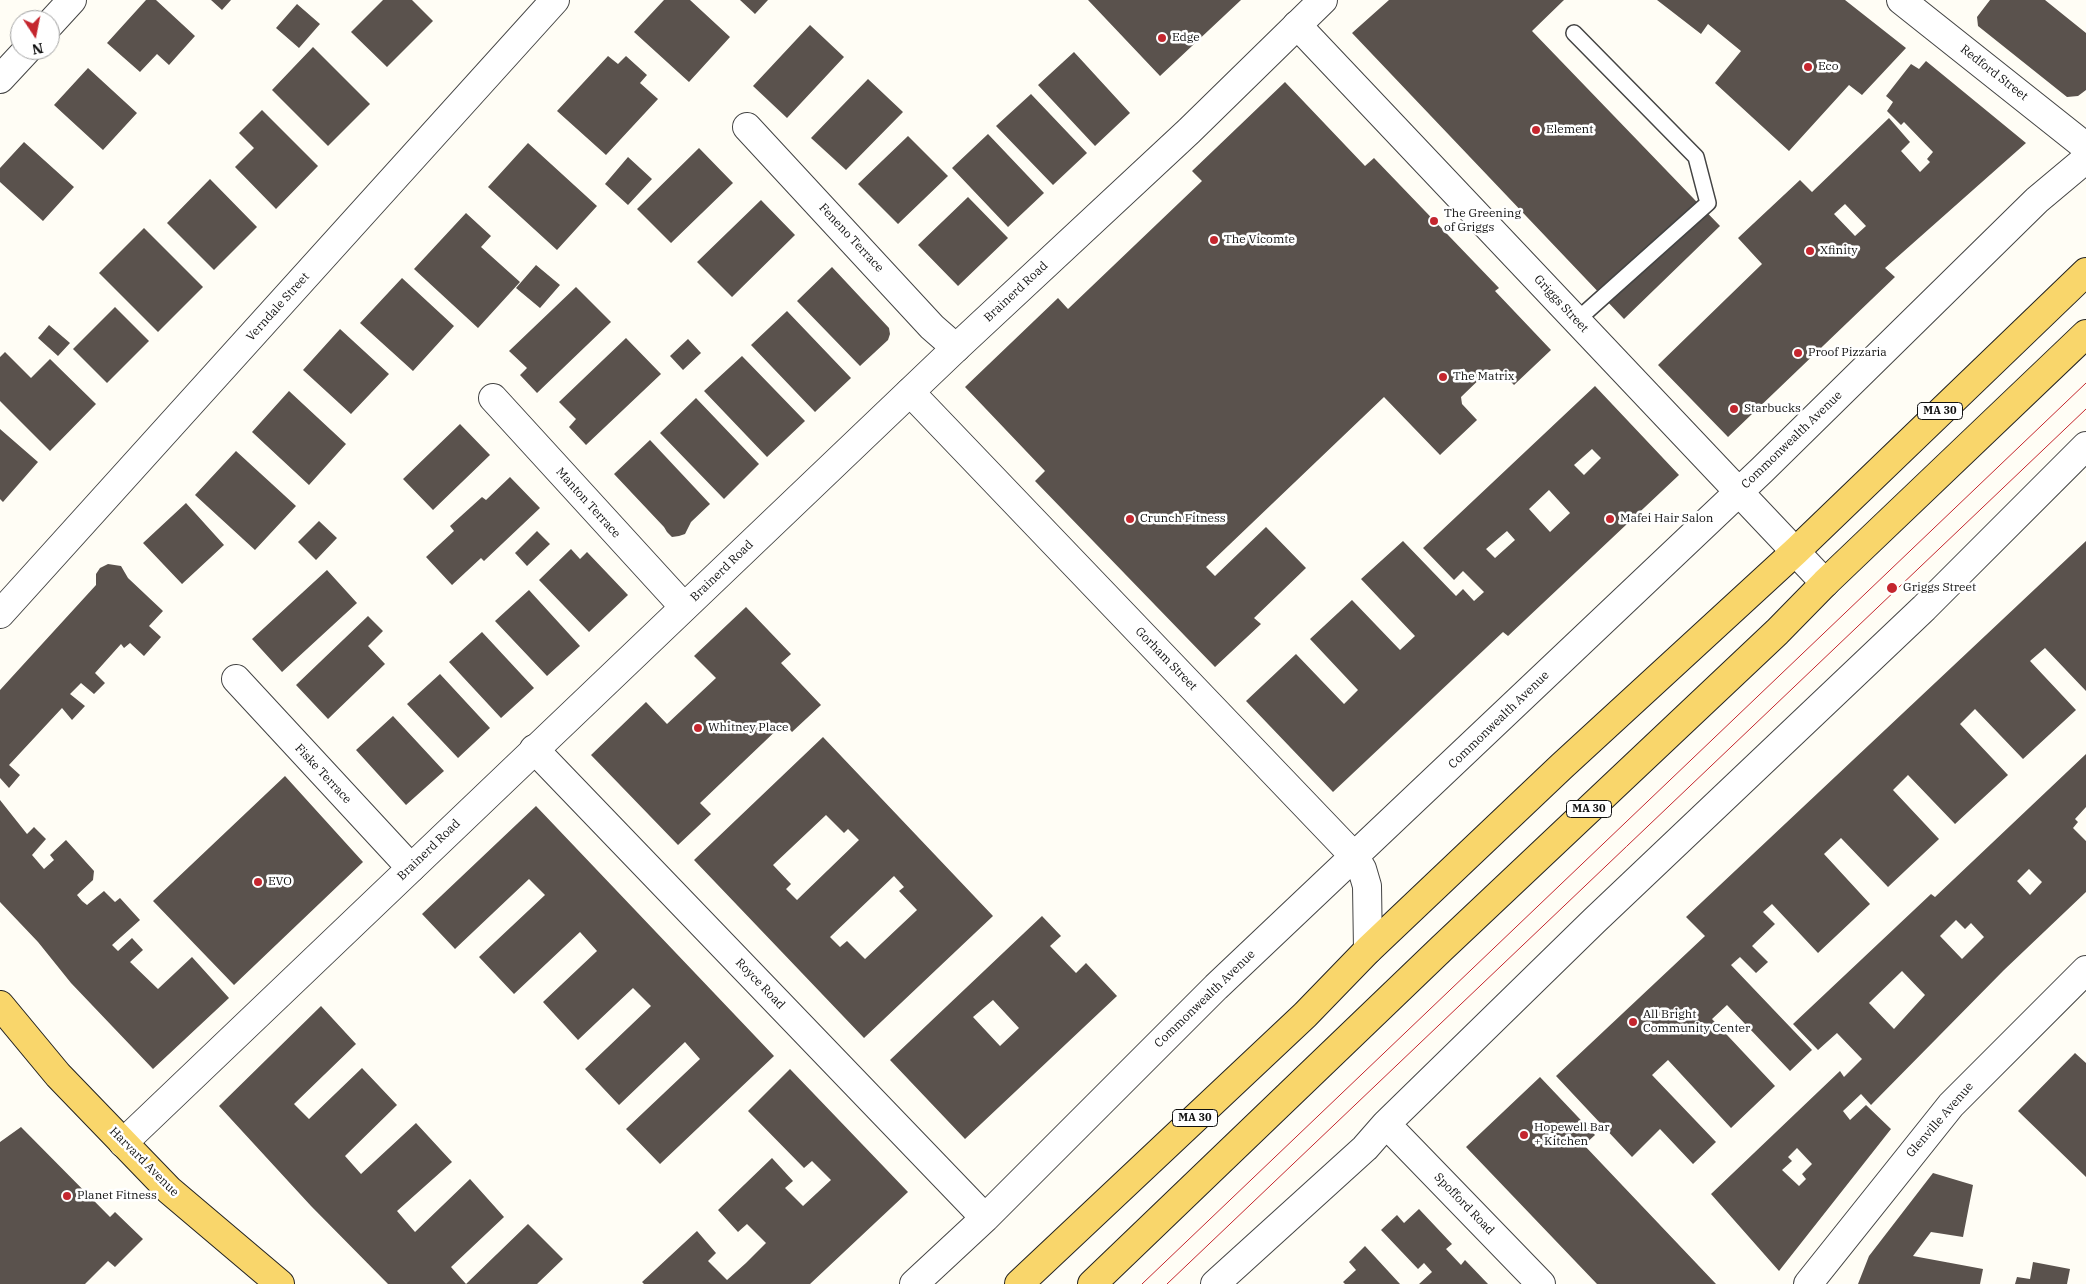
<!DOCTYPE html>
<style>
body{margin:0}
#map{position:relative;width:2086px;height:1284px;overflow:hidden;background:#fffdf5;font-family:"IBM Plex Serif",serif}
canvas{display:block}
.north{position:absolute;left:10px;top:10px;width:50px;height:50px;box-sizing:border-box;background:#fff;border:1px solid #a0a0a0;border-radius:50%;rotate:169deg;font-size:14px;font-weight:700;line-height:20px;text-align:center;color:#111}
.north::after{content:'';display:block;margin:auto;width:18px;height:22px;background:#c4262e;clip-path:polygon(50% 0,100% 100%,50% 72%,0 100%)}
</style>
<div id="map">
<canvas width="2086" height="1284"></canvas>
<div class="north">N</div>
</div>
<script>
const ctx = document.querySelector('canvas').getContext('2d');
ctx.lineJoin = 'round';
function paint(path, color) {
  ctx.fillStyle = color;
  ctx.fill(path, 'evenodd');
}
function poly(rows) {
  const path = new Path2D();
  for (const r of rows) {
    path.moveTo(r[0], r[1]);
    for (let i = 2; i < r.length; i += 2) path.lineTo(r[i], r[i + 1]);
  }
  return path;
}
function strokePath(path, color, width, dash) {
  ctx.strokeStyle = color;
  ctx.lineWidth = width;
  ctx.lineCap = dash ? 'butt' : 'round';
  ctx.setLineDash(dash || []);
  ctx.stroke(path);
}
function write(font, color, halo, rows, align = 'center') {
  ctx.font = font + ' "IBM Plex Serif",serif';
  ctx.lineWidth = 5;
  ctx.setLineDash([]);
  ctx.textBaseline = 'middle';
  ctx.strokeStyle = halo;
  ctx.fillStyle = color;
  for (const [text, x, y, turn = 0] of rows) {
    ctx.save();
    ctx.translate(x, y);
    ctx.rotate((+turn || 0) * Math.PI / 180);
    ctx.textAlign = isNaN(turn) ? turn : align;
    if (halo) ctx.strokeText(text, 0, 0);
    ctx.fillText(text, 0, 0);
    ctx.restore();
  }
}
paint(poly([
 [146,0,156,0,195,36,169,65,157,54,140,72,107,43],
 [211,0,231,0,222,10],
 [383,0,412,0,433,21,387,67,351,32],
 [664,0,690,0,730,37,689,82,634,32],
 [740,0,768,0,755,14],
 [1088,0,1241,0,1160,76],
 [1389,0,1564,0,1532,31,1720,226,1624,319,1352,33],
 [1657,0,1845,0,1906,48,1862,95,1849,85,1789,151,1715,83,1741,51,1708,24,1701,34],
 [1990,0,2045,0,2086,33,2086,90,2078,96,2067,97,1978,26,1977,17],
 [297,4,320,24,299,48,276,28],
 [810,25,844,57,787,118,753,86],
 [313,47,370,104,328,146,272,90],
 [1074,52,1130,113,1095,146,1038,85],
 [608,56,618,64,626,56,647,75,640,83,658,99,606,155,557,111],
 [1926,61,2026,143,1885,268,1895,277,1728,437,1658,365,1762,264,1738,238,1800,180,1812,192,1889,118,1910,142,1901,151,1920,172,1930,162,1927,159,1933,152,1904,122,1901,125,1887,111,1893,102,1886,96,1911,64,1919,69],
 [1845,204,1866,226,1855,236,1834,214],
 [88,68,137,113,103,150,54,105],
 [868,79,903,112,846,170,811,138],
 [1285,82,1365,166,1374,158,1499,288,1495,291,1551,350,1514,385,1499,369,1489,370,1461,397,1462,404,1477,420,1440,455,1384,397,1206,567,1215,576,1266,527,1306,568,1254,618,1261,624,1215,667,1035,481,1045,471,965,387,1058,298,1068,309,1202,181,1192,171],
 [1031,94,1087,153,1053,185,996,126],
 [262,110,318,166,276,209,235,167,254,148,239,133],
 [988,134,1044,193,1008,227,952,168],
 [908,136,948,176,898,224,858,184],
 [24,142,74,187,43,221,0,182,0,168],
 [528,143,597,206,557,250,488,187],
 [699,148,733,183,671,243,637,209],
 [628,157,652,179,628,205,605,184],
 [210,179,257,227,214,270,167,223],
 [968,197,1008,238,958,286,918,245],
 [761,200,795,235,732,297,697,262],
 [466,213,491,236,481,247,520,282,478,328,414,269],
 [144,228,203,287,158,332,99,273],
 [536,265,560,285,540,308,516,288],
 [832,267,889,328,890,334,888,340,860,366,797,301],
 [402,278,454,326,413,371,360,323],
 [576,287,611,322,537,393,520,375,527,368,509,351],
 [115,307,149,341,107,383,73,349],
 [787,311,851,378,815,412,751,345],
 [49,325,70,343,58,356,38,338],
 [340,329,389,374,351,414,303,370],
 [626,338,661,374,586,445,569,427,576,419,559,402],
 [688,339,701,353,683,370,670,356],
 [5,352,31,378,50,359,96,404,50,451,0,401,0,357],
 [742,356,805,421,767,457,704,391],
 [1595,386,1679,475,1508,636,1503,632,1333,792,1246,701,1296,654,1344,704,1358,690,1310,639,1352,600,1400,650,1415,636,1361,579,1403,541,1456,596,1463,589,1474,601,1484,592,1463,571,1454,580,1423,548],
 [1592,449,1601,458,1584,475,1574,465],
 [1549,490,1570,513,1550,532,1529,509],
 [1507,531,1515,540,1495,558,1486,549],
 [289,391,346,444,309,485,252,432],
 [696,398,759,464,724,499,660,433],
 [460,424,490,455,433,510,403,479],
 [0,429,38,462,3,502,0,499],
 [650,440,710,504,691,522,685,534,679,536,672,537,667,532,664,527,614,474],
 [236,451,296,506,255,550,195,495],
 [510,477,540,508,484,561,481,558,452,585,426,557,454,531,450,526,482,497,486,500],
 [186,503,224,545,182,584,143,543],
 [319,521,337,538,316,560,298,542],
 [537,531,550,544,527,566,515,553],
 [2086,541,2086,691,2045,648,2030,661,2076,710,2023,759,1975,709,1960,724,2008,775,1955,824,1908,775,1893,790,1939,839,1888,887,1841,838,1824,854,1870,904,1818,953,1772,904,1763,912,1775,924,1752,946,1768,962,1756,973,1740,957,1731,965,1812,1050,1790,1071,1727,1005,1712,1019,1775,1086,1731,1128,1668,1060,1652,1075,1716,1142,1693,1164,1660,1129,1632,1157,1556,1076,1705,936,1686,917],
 [571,549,580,559,587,552,628,595,589,632,539,580],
 [108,564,121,566,128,578,163,611,149,626,161,637,144,656,130,643,124,648,121,644,95,673,105,683,94,694,81,683,70,694,85,706,72,720,62,708,9,765,20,775,9,788,0,778,0,690,96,585,96,574,100,568],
 [327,570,357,603,282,672,252,639],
 [529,590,580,646,547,676,495,621],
 [746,607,791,654,781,663,821,705,792,732,784,723,700,803,711,814,678,845,591,755,646,702,667,724,716,678,694,656],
 [368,616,383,631,368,646,385,664,328,719,296,685],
 [482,632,534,688,501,718,449,662],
 [440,674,490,728,458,758,407,704],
 [393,716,444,771,406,805,356,750],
 [823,737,993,916,864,1038,694,860],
 [826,815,844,833,848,829,859,840,797,900,786,889,791,884,773,865],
 [894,876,904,887,899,891,917,910,865,959,847,941,840,947,830,937],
 [2086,754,2086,807,2075,819,2078,822,2073,828,2086,841,2086,892,2004,970,1871,1105,1861,1094,1843,1111,1850,1120,1866,1105,1891,1129,1779,1271,1711,1194,1840,1071,1844,1077,1862,1059,1837,1033,1818,1050,1793,1024,1931,894,1935,897],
 [2029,869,2042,882,2030,895,2017,881],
 [1956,920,1965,929,1971,923,1984,937,1962,959,1940,936],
 [1902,971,1925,995,1894,1029,1869,1003],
 [1797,1148,1812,1164,1802,1174,1806,1179,1799,1186,1782,1170,1792,1161,1788,1157],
 [285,776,363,862,234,985,153,901],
 [0,800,27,834,34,827,46,839,32,855,44,869,54,860,50,855,66,840,94,871,93,880,77,895,82,901,87,905,104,891,115,902,120,898,140,920,112,945,118,951,132,938,143,950,130,962,158,989,192,957,229,998,153,1069,71,983,38,942,0,902],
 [536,806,774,1056,660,1164,626,1129,700,1059,685,1042,619,1105,585,1069,651,1006,633,988,578,1040,543,1002,597,951,580,932,514,994,479,957,545,895,529,879,455,949,422,914],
 [1042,916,1061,936,1050,946,1076,973,1086,963,1117,996,965,1139,890,1060],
 [993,1000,1019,1028,1000,1046,973,1017],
 [321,1006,356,1044,294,1104,309,1119,362,1068,397,1105,345,1156,361,1174,416,1123,452,1162,397,1211,415,1232,470,1179,504,1217,451,1267,466,1284,388,1284,311,1206,219,1106],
 [2075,1053,2086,1063,2086,1177,2018,1111],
 [790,1069,908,1192,810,1284,644,1284,642,1282,697,1231,716,1253,708,1261,727,1280,746,1263,766,1243,747,1224,738,1232,718,1210,772,1158,793,1181,785,1188,803,1206,831,1180,812,1161,804,1168,748,1111],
 [1540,1077,1595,1135,1584,1145,1716,1284,1597,1284,1466,1147],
 [21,1127,110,1217,115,1212,143,1239,115,1267,108,1261,85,1284,0,1284,0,1142],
 [1933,1173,1973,1185,1963,1237,1931,1232,1913,1256,1983,1269,1980,1284,1858,1284,1869,1256],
 [1419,1209,1452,1244,1446,1249,1461,1265,1465,1260,1488,1284,1419,1284,1432,1272,1424,1263,1418,1269,1381,1230,1397,1215,1404,1223],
 [528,1224,563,1259,537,1284,466,1284],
 [1365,1246,1400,1284,1345,1284,1343,1282,1356,1270,1349,1262],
 [2033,1262,2070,1269,2067,1284,2015,1284,2017,1277,2030,1279]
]), '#5a524d');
const service = poly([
 [1574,33,1696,157,1708,203,1576,321]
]);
const minor = poly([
 [1901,0,2086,147],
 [50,24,72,0],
 [1297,25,1825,583],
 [0,79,27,50],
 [747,127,932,327,956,348],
 [910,392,1355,857,1362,869,1367,886,1368,950],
 [493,398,684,607],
 [0,614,555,0],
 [236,679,411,868],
 [534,749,985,1218],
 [1386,1124,1541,1284],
 [914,1284,985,1218,1216,987,1762,470,2037,200,2086,159],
 [1215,1284,1365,1148,1386,1124,1594,921,1924,608,2086,446],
 [1808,1284,1951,1105,2086,970]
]);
const tertiary = poly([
 [123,1143,956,348,1189,131,1323,0]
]);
const primary = poly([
 [0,1005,58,1075,169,1190,280,1284],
 [1019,1284,1305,1015,1368,950,1562,766,1796,551,2086,272],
 [1092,1284,1441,949,1777,632,1825,583,2086,334]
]);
strokePath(service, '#444', 18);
strokePath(minor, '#444', 30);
strokePath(tertiary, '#444', 30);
strokePath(primary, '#222', 30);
strokePath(service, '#fff', 15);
strokePath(minor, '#fff', 28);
strokePath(tertiary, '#fff', 28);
strokePath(primary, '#f9d66b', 28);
strokePath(poly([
 [1142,1284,2086,383],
 [1167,1284,2086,409]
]), '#c4262e', 1);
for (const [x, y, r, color] of [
 [1162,38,5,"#c4262e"],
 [1808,67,5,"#c4262e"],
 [1536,130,5,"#c4262e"],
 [1434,221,5,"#c4262e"],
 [1214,240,5,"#c4262e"],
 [1810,251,5,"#c4262e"],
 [1798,353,5,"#c4262e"],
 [1443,377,5,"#c4262e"],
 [1734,409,5,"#c4262e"],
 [1130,519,5,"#c4262e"],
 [1610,519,5,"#c4262e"],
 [1892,588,6,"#c4262e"],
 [698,728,5,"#c4262e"],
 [258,882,5,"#c4262e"],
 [1633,1022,5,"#c4262e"],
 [1524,1135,5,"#c4262e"],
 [67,1196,5,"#c4262e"]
]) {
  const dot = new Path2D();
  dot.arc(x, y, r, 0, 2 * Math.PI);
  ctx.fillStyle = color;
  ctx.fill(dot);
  strokePath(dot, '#fff', 2);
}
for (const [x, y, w] of [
 [1940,411,45],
 [1589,809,45],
 [1195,1118,45]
]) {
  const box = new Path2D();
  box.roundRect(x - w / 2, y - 8.5, w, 17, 4);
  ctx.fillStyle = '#fff';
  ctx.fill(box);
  strokePath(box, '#111', 1);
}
write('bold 11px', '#111', null, [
 ["MA 30",1940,411],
 ["MA 30",1589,809],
 ["MA 30",1195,1118]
]);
write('12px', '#111', '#fff', [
 ["Edge",1172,38],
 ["Eco",1818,67],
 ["Element",1546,130],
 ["The Greening",1444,214],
 ["of Griggs",1444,228],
 ["The Vicomte",1224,240],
 ["Xfinity",1820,251],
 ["Proof Pizzaria",1808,353],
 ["The Matrix",1453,377],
 ["Starbucks",1744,409],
 ["Crunch Fitness",1140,519],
 ["Mafei Hair Salon",1620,519],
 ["Griggs Street",1903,588],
 ["Whitney Place",708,728],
 ["EVO",268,882],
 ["All Bright",1643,1015],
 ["Community Center",1643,1029],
 ["Hopewell Bar",1534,1128],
 ["+ Kitchen",1534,1142],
 ["Planet Fitness",77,1196]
], 'left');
write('12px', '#111', '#fff', [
 ["Redford Street",1994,73,38],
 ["Feneno Terrace",851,238,47],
 ["Brainerd Road",1016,292,-43],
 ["Griggs Street",1561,304,47],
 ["Verndale Street",278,307,-48],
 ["Commonwealth Avenue",1792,440,-44],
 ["Manton Terrace",588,503,48],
 ["Brainerd Road",722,571,-44],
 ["Gorham Street",1166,659,46],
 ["Commonwealth Avenue",1499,720,-44],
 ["Fiske Terrace",323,774,47],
 ["Brainerd Road",429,850,-44],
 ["Royce Road",760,984,46],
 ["Commonwealth Avenue",1205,999,-44],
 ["Glenville Avenue",1940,1120,-49],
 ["Harvard Avenue",144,1162,45],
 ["Spofford Road",1464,1204,46]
]);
</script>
